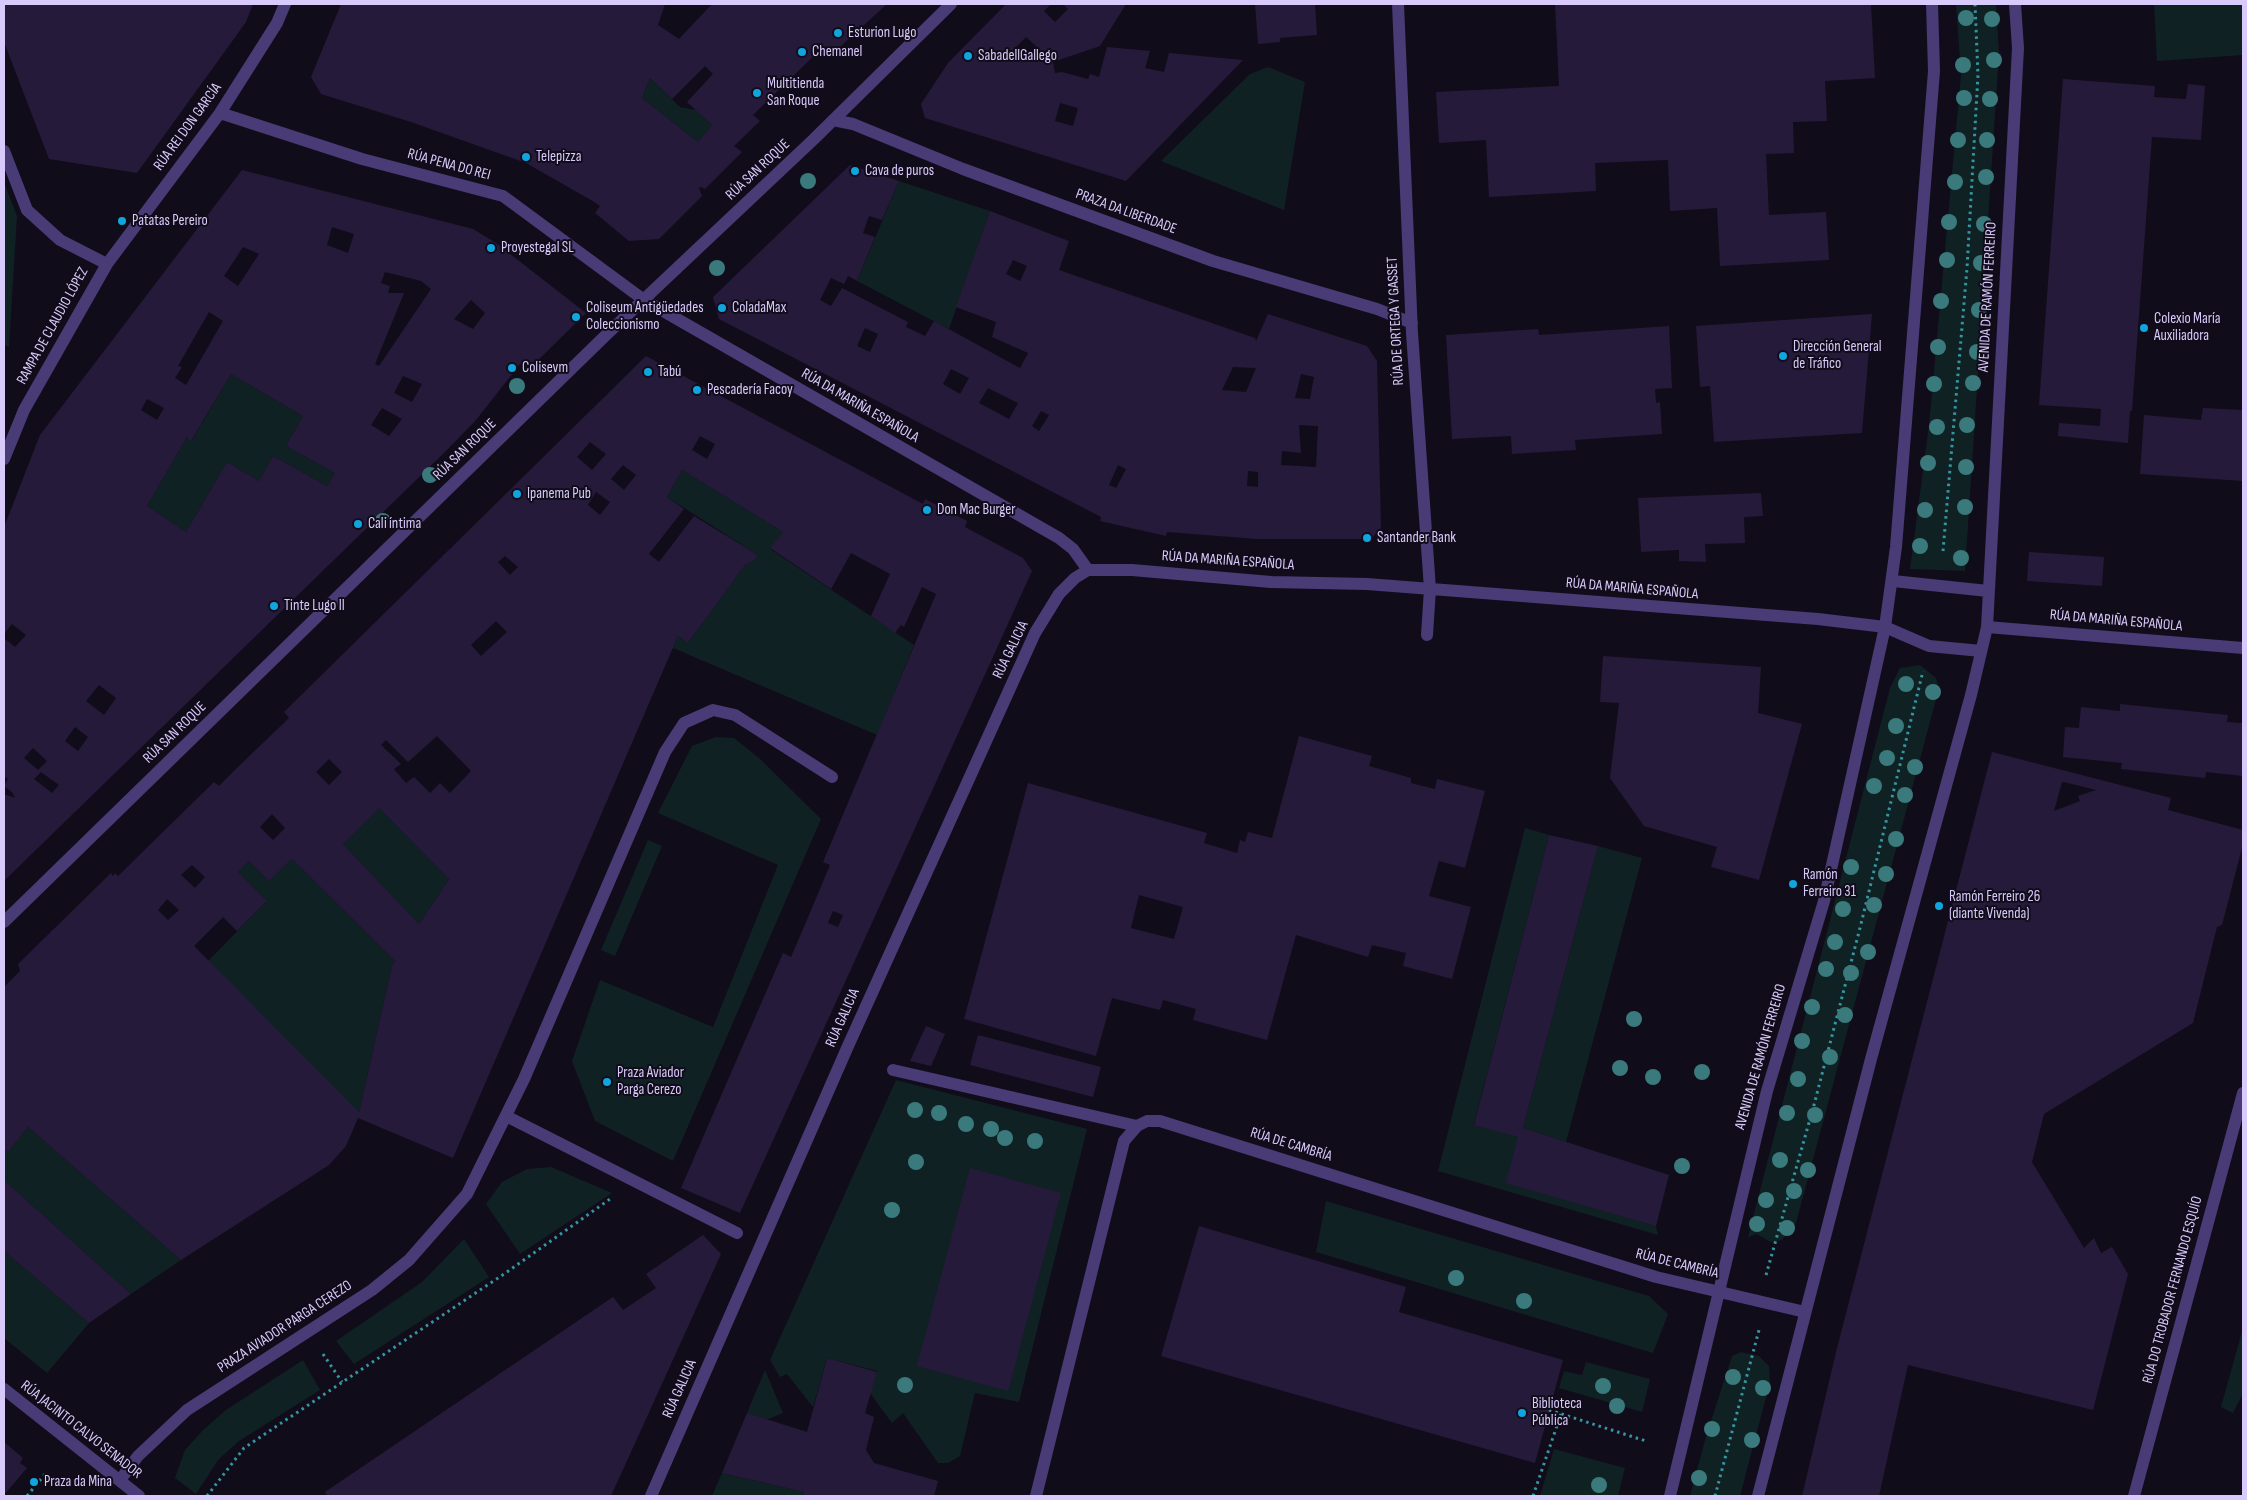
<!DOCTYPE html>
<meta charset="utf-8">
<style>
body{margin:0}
#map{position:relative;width:2247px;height:1500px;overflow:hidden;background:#110c1a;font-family:"Sofia Sans Condensed",sans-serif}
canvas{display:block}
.frame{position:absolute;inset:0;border:5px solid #d8cafb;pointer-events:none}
</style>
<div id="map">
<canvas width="2247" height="1500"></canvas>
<div class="frame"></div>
</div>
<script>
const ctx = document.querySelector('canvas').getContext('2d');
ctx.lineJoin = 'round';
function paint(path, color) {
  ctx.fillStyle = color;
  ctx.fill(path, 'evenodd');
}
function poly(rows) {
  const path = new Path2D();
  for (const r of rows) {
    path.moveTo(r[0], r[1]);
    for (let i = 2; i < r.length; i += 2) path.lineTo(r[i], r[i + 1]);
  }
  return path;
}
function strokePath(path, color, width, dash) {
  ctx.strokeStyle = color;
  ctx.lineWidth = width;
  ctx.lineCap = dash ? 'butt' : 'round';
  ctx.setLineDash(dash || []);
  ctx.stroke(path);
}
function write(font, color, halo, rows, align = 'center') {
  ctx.font = font + ' "Sofia Sans Condensed",sans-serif';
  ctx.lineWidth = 4;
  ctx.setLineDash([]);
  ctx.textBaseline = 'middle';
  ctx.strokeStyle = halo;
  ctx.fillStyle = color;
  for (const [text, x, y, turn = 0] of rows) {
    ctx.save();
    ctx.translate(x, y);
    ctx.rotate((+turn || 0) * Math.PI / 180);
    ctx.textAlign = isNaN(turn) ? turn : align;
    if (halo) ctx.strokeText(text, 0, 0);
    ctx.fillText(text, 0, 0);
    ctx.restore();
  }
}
paint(poly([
 [1956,4,1996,4,1999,53,1965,571,1910,569,1929,425,1961,75],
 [2154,4,2243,4,2243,55,2157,61],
 [1268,67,1305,82,1284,210,1161,161,1250,74],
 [650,78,680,107,696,110,712,125,698,142,642,98],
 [899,181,990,211,949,329,857,281],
 [4,182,17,216,9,347,4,345],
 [231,374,303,416,286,446,335,473,327,486,273,456,259,481,227,462,186,532,147,506,187,437,192,440],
 [682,470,783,532,770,549,914,645,877,735,673,648,678,636,688,643,745,565,755,560,758,555,667,497],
 [1920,665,1936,678,1939,688,1796,1223,1782,1240,1770,1242,1757,1234,1748,1237,1890,688,1900,668],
 [716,737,734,738,759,758,821,819,673,1161,595,1121,572,1061,600,980,713,1027,778,865,658,813,692,746],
 [379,808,449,879,419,924,343,844],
 [1525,828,1549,835,1474,1124,1518,1137,1576,1202,1656,1226,1658,1235,1438,1171],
 [648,840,662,846,615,956,601,950],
 [1598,846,1642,858,1566,1142,1523,1128],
 [292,859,395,961,392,966,359,1112,208,961,267,901,238,872,249,861,269,881],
 [896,1080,1087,1129,1019,1402,975,1393,960,1456,948,1463,938,1463,903,1413,892,1423,870,1393,877,1371,827,1358,813,1407,787,1374,780,1377,770,1360],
 [28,1127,181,1260,131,1294,4,1180,4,1149,8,1152],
 [551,1167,612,1193,520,1254,486,1204,502,1182,527,1169],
 [1326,1201,1649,1296,1668,1314,1653,1353,1316,1252],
 [464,1239,489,1277,354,1364,336,1341,422,1282],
 [4,1251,89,1323,47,1373,4,1338],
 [2243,1328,2243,1393,2233,1413,2221,1407],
 [1741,1352,1759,1356,1769,1366,1770,1382,1740,1496,1690,1496,1707,1433,1732,1356],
 [303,1360,320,1390,239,1441,218,1460,196,1494,175,1478,185,1450,203,1430,226,1410],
 [1586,1362,1650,1379,1642,1412,1559,1388,1564,1371,1582,1375],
 [765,1370,783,1413,766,1420,747,1413],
 [1554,1449,1625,1468,1618,1496,1540,1496],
 [722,1473,804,1492,803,1496,712,1496]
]), '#102124');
paint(poly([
 [4,4,253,4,246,22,137,173,49,159,4,42],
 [341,4,665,4,658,25,679,39,712,4,887,4,830,56,822,48,753,115,760,121,734,146,742,152,705,189,701,187,699,188,702,196,659,239,629,241,595,213,600,206,596,203,526,163,411,122,321,94,311,77],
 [705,66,713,74,687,102,712,125,698,142,642,98,650,78,672,99],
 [1006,4,1051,4,1044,11,1055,22,1068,9,1063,4,1126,4,1100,46,1053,62,1055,73,1062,72,1088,79,1090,74,1099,77,1107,47,1150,51,1145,68,1164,72,1169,53,1243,60,1126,181,925,118,921,104,948,63],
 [1026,37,1037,47,1024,60,1013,50],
 [1060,103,1078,108,1073,126,1055,121],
 [1255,4,1315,4,1317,35,1280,38,1280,42,1258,44],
 [1555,4,1871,4,1875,78,1825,81,1827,121,1793,122,1794,153,1766,154,1769,215,1826,212,1829,260,1720,266,1717,208,1670,211,1668,160,1595,163,1596,191,1489,197,1486,140,1439,143,1436,92,1559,86],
 [2063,79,2155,86,2154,97,2186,99,2188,84,2205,86,2201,140,2152,137,2132,411,2130,411,2128,443,2058,436,2059,423,2100,426,2101,409,2039,405],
 [850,165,899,181,882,220,869,216,863,233,875,237,857,281,848,276,844,284,831,278,820,300,831,306,842,288,908,322,906,327,925,336,934,321,1020,368,1028,353,992,337,996,322,956,307,990,211,1069,241,1059,270,1255,338,1256,341,1268,314,1367,346,1377,361,1381,528,1371,539,1257,539,1167,532,1166,536,1100,521,1101,517,719,319,713,297],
 [1013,260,1027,266,1020,281,1006,274],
 [865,328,878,334,870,352,857,346],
 [1233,367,1256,368,1246,392,1222,390],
 [951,369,969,378,960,394,943,384],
 [1301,374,1314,377,1310,399,1295,398],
 [988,388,1018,403,1009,419,979,403],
 [1041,411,1049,415,1039,431,1032,426],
 [1299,425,1318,426,1316,467,1281,465,1282,451,1301,453],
 [1118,465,1126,469,1116,488,1109,485],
 [1248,471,1258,472,1258,487,1247,486],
 [242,170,473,229,496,243,586,313,528,370,520,364,476,420,447,450,4,881,4,794,15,798,12,792,4,786,8,779,4,776,4,638,15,647,26,635,12,624,4,634,4,527,40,435],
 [332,227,354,234,348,253,327,245],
 [243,247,259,254,238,286,224,276],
 [385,272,421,281,431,289,379,366,375,364,404,293,388,293,390,286,381,283],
 [471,300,485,313,473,329,454,319],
 [209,312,223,321,186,385,175,378,182,367,178,366],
 [231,374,303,416,286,446,335,473,327,486,273,456,259,481,227,462,186,532,147,506,187,437,191,441],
 [403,376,422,384,412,402,394,393],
 [147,399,164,408,157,420,141,410],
 [382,408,402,419,389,436,371,425],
 [99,685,116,698,104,715,86,701],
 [75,727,88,737,78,751,65,741],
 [33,748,47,761,38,770,24,758],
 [41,772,59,785,52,793,34,779],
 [1872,314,1862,433,1714,442,1710,386,1700,387,1696,326],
 [1669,326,1672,388,1655,389,1656,403,1660,402,1662,434,1575,440,1576,450,1512,454,1511,436,1452,439,1446,335,1538,329,1539,335],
 [646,356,923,504,925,499,967,521,965,527,1023,558,1032,571,740,1213,681,1188,783,953,791,957,812,908,830,865,823,862,936,594,922,587,904,627,901,625,895,633,871,616,890,574,851,553,831,589,770,548,783,532,682,470,667,497,684,509,649,554,659,562,694,516,758,555,755,560,745,565,688,643,678,636,453,1158,358,1118,346,1146,329,1165,181,1260,28,1127,8,1152,4,1149,4,987,20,971,18,964,111,873,113,876,115,873,118,876,214,782,219,786,239,766,289,718,284,712],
 [700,436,715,444,707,459,692,450],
 [590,442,606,454,592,470,577,457],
 [623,465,636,475,624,490,611,479],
 [596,492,610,502,600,515,588,505],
 [505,556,518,567,510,575,498,562],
 [496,621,507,632,481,656,471,645],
 [437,736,471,771,450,793,440,783,430,793,414,777,406,783,394,769,401,764,381,745,386,740,408,762],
 [329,759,342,772,329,785,316,772],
 [379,808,449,879,419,924,343,844],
 [272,814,285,828,273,840,260,827],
 [292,859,395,961,392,966,359,1112,194,946,223,917,237,931,267,901,238,872,249,861,269,881],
 [192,865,205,877,195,888,181,875],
 [167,899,179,910,168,920,158,910],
 [833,911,843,915,838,927,828,923],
 [2203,408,2243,410,2243,481,2140,474,2144,415,2201,420],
 [1761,493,1763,516,1744,517,1745,543,1705,544,1706,562,1679,561,1679,550,1641,552,1638,498],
 [2029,552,2104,557,2102,586,2027,581],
 [1603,656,1761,667,1758,713,1802,724,1759,880,1711,867,1717,847,1644,826,1610,778,1619,703,1600,702],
 [2120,704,2228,715,2227,722,2243,723,2243,776,2206,772,2205,778,2121,769,2122,763,2063,757,2065,727,2079,728,2081,707,2120,711],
 [1299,736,1372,756,1369,766,1411,778,1411,783,1435,789,1437,779,1485,791,1465,868,1439,861,1429,896,1471,907,1452,979,1403,966,1406,953,1372,945,1368,957,1296,935,1267,1040,1193,1020,1196,1009,1163,1000,1160,1010,1112,998,1096,1056,964,1019,1028,783,1207,833,1204,843,1237,853,1240,840,1245,842,1248,832,1272,838],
 [1139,895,1183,907,1174,939,1131,928],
 [1992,752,2171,798,2168,810,2243,830,2243,844,2222,925,2217,927,2193,1023,2044,1114,2032,1162,2084,1248,2094,1238,2101,1253,2112,1247,2128,1274,2093,1410,1908,1365,1879,1496,1802,1496,1837,1348],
 [2062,782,2064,782,2096,790,2078,796,2080,801,2054,811],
 [1549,835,1598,846,1523,1128,1669,1175,1656,1226,1506,1183,1518,1137,1474,1125],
 [926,1026,945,1034,931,1066,910,1061],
 [978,1035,1101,1067,1093,1097,970,1065],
 [970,1168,1061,1193,1008,1391,917,1366],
 [4,1180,131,1294,89,1323,4,1251],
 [1199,1226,1406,1287,1399,1312,1563,1360,1535,1463,1161,1356],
 [703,1235,721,1254,611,1496,327,1496,325,1492,613,1297,623,1310,656,1288,646,1274],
 [827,1358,877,1372,865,1413,874,1417,866,1450,874,1463,938,1481,934,1496,803,1496,804,1492,722,1473,747,1413,807,1432],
 [4,1442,23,1458,20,1463,27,1468,4,1495]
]), '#261a3a');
strokePath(poly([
 [1943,551,1967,268,1978,75,1975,4],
 [1766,1275,1814,1105,1860,928,1923,671],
 [323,1354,342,1382],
 [1549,1410,1646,1441],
 [27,1496,45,1474],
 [207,1496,244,1448,507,1272,610,1199],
 [1533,1496,1561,1414],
 [1715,1496,1759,1330]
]), '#3596a3', 3, [2.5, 4]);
strokePath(poly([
 [1398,4,1412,333,1430,589,1427,635],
 [220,113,362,159,503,196,644,300,1059,538,1073,549,1088,570],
 [833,120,853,124,963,169,1213,261,1377,309,1412,323],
 [4,151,27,210,60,240,107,264],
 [4,459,24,410,107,264,220,113,277,23,285,4],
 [1088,570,1132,570,1271,582,1367,584,1818,619,1885,627,1929,646,1981,651],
 [1893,581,1988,591],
 [1987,627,2243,648],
 [4,922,605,336,814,139,951,4],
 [893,1070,1137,1126],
 [506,1116,737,1233],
 [4,1389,139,1496],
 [120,1480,138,1456,187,1410,372,1290,409,1260,467,1194,524,1079,665,752,684,723,713,710,735,715,832,777],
 [651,1496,848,1046,1035,633,1059,594,1075,578,1088,570],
 [1036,1496,1124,1141,1137,1126,1147,1121,1160,1121,1656,1277,1805,1312],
 [1670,1496,1767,1091,1824,901,1885,627,1896,547,1934,71,1932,4],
 [1758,1496,1871,1059,1971,695,1987,627,2018,48,2015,4],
 [2134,1496,2243,1093]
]), '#483b76', 12);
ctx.fillStyle = '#3b7a7c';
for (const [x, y] of [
 [1966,18],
 [1992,19],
 [1994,60],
 [1963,65],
 [1964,98],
 [1990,99],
 [1958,140],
 [1987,140],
 [1986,177],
 [808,181],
 [1955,182],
 [1949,222],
 [1984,224],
 [1947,260],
 [1981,263],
 [717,268],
 [1941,301],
 [1979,310],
 [1938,347],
 [1977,352],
 [1973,383],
 [1934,384],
 [517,386],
 [1967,425],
 [1937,427],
 [1928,463],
 [1966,467],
 [430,475],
 [1965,507],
 [1925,510],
 [383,521],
 [1920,546],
 [1961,558],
 [1906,684],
 [1933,692],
 [1896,726],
 [1887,758],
 [1915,767],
 [1874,786],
 [1905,795],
 [1896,839],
 [1851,867],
 [1886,874],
 [1874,905],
 [1843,909],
 [1835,942],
 [1868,952],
 [1826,969],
 [1851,973],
 [1812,1007],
 [1845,1015],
 [1634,1019],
 [1802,1041],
 [1830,1057],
 [1620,1068],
 [1702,1072],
 [1653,1077],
 [1798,1079],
 [915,1110],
 [939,1113],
 [1787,1113],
 [1815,1115],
 [966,1124],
 [991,1129],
 [1005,1138],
 [1035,1141],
 [1780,1160],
 [916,1162],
 [1682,1166],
 [1808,1170],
 [1794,1191],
 [1766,1200],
 [892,1210],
 [1757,1224],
 [1787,1228],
 [1456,1278],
 [1524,1301],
 [1733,1377],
 [905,1385],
 [1603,1386],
 [1763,1388],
 [1617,1406],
 [1712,1429],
 [1752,1440],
 [1699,1478],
 [1599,1485]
]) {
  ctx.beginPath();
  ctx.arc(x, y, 8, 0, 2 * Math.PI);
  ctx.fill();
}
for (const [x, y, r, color] of [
 [838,33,5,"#11a5df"],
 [802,52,5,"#11a5df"],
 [968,56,5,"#11a5df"],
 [757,93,5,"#11a5df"],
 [526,157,5,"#11a5df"],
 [855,171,5,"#11a5df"],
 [122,221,5,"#11a5df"],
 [491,248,5,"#11a5df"],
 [722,308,5,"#11a5df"],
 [576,317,5,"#11a5df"],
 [2144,328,5,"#11a5df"],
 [1783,356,5,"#11a5df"],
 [512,368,5,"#11a5df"],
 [648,372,5,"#11a5df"],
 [697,390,5,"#11a5df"],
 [517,494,5,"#11a5df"],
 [927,510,5,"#11a5df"],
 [358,524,5,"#11a5df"],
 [1367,538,5,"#11a5df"],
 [274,606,5,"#11a5df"],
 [1793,884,5,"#11a5df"],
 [1939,906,5,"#11a5df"],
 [607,1082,5,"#11a5df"],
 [1522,1413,5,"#11a5df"],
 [34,1482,5,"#11a5df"]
]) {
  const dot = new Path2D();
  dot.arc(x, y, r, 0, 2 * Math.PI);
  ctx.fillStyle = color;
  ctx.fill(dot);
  strokePath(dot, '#110c1a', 2);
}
write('15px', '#d8cafb', '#110c1a', [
 ["Esturion Lugo",848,33],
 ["Chemanel",812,52],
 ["SabadellGallego",978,56],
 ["Multitienda",767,84],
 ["San Roque",767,101],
 ["Telepizza",536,157],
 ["Cava de puros",865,171],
 ["Patatas Pereiro",132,221],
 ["Proyestegal SL",501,248],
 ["Coliseum Antigüedades",586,308],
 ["Coleccionismo",586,325],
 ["ColadaMax",732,308],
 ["Colexio María",2154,319],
 ["Auxiliadora",2154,336],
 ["Dirección General",1793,347],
 ["de Tráfico",1793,364],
 ["Colisevm",522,368],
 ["Tabú",658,372],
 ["Pescadería Facoy",707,390],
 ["Ipanema Pub",527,494],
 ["Don Mac Burger",937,510],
 ["Cali íntima",368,524],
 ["Santander Bank",1377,538],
 ["Tinte Lugo II",284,606],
 ["Ramón",1803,875],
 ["Ferreiro 31",1803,892],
 ["Ramón Ferreiro 26",1949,897],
 ["(diante Vivenda)",1949,914],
 ["Praza Aviador",617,1073],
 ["Parga Cerezo",617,1090],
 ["Biblioteca",1532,1404],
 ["Pública",1532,1421],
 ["Praza da Mina",44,1482]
], 'left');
write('15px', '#d8cafb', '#110c1a', [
 ["RÚA REI DON GARCÍA",188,127,-54],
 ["RÚA PENA DO REI",449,165,15],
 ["RÚA SAN ROQUE",758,170,-43],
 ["PRAZA DA LIBERDADE",1126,212,20],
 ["AVENIDA DE RAMÓN FERREIRO",1988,297,-87],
 ["RÚA DE ORTEGA Y GASSET",1396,321,-93],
 ["RAMPA DE CLAUDIO LÓPEZ",53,326,-61],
 ["RÚA DA MARIÑA ESPAÑOLA",860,406,30],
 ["RÚA SAN ROQUE",465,450,-44],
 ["RÚA DA MARIÑA ESPAÑOLA",1228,561,4],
 ["RÚA DA MARIÑA ESPAÑOLA",1632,589,5],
 ["RÚA DA MARIÑA ESPAÑOLA",2116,621,5],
 ["RÚA GALICIA",1011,650,-64],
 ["RÚA SAN ROQUE",175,733,-44],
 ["RÚA GALICIA",843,1018,-66],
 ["AVENIDA DE RAMÓN FERREIRO",1761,1057,-74],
 ["RÚA DE CAMBRÍA",1291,1145,17],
 ["RÚA DE CAMBRÍA",1677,1264,14],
 ["RÚA DO TROBADOR FERNANDO ESQUÍO",2173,1290,-75],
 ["PRAZA AVIADOR PARGA CEREZO",285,1327,-33],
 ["RÚA GALICIA",680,1389,-66],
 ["RÚA JACINTO CALVO SENADOR",81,1430,38]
]);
</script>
